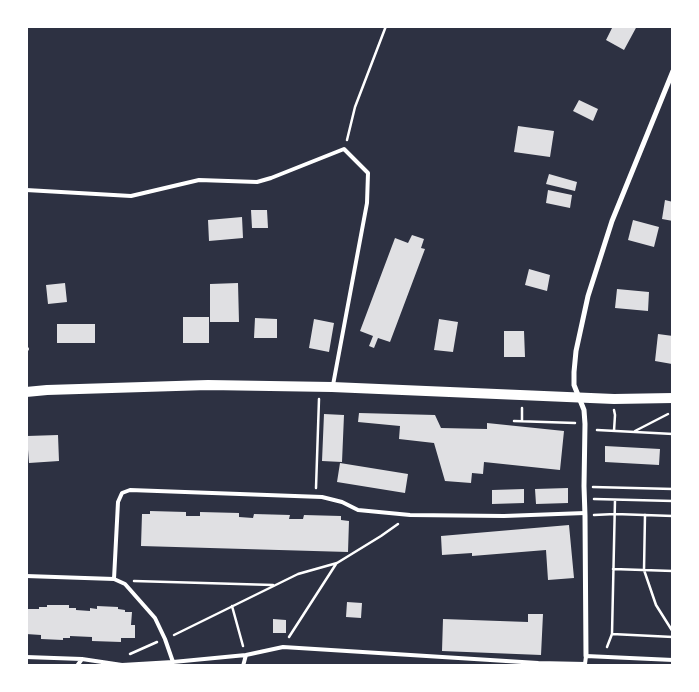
<!DOCTYPE html>
<style>
body{margin:0}
#map{position:relative;width:699px;height:692px;overflow:hidden;background:#2d3142;font-family:Manrope,sans-serif}
canvas{display:block}
.frame{position:absolute;inset:0;border:28px solid #fff;pointer-events:none}
</style>
<div id="map">
<canvas width="699" height="692"></canvas>
<div class="frame"></div>
</div>
<script>
const ctx = document.querySelector('canvas').getContext('2d');
ctx.lineJoin = 'round';
function paint(path, color) {
  ctx.fillStyle = color;
  ctx.fill(path, 'evenodd');
}
function poly(rows) {
  const path = new Path2D();
  for (const r of rows) {
    path.moveTo(r[0], r[1]);
    for (let i = 2; i < r.length; i += 2) path.lineTo(r[i], r[i + 1]);
  }
  return path;
}
function strokePath(path, color, width, dash) {
  ctx.strokeStyle = color;
  ctx.lineWidth = width;
  ctx.lineCap = dash ? 'butt' : 'round';
  ctx.setLineDash(dash || []);
  ctx.stroke(path);
}
paint(poly([
 [613,26,637,26,624,50,606,40],
 [579,100,598,109,593,121,573,111],
 [518,126,554,131,550,157,514,152],
 [549,174,577,182,575,191,546,184],
 [548,190,572,195,570,208,546,203],
 [665,200,673,202,673,221,662,219],
 [251,210,267,210,268,228,252,228],
 [242,217,243,238,209,241,208,220],
 [633,220,659,227,654,247,628,240],
 [412,235,424,239,421,248,425,249,390,342,378,338,374,348,369,346,373,336,360,331,395,238,408,243],
 [529,269,550,275,547,291,525,285],
 [65,283,67,302,48,304,46,285],
 [238,283,239,322,210,322,210,284],
 [617,289,649,292,648,311,615,308],
 [183,317,209,317,209,343,183,343],
 [255,318,277,319,277,338,254,338],
 [314,319,334,323,329,352,309,348],
 [439,319,458,322,453,352,434,350],
 [57,324,95,324,95,343,57,343],
 [504,331,524,331,525,357,504,357],
 [658,334,673,336,672,364,655,361],
 [359,413,435,415,441,428,487,429,487,423,564,431,560,470,484,462,483,474,472,473,471,483,445,481,434,443,399,439,400,426,358,422],
 [324,414,344,415,342,462,322,461],
 [58,435,59,461,29,463,27,436],
 [605,446,660,449,659,465,605,462],
 [340,463,408,474,405,493,337,482],
 [568,488,568,503,536,504,535,489],
 [524,489,524,503,492,504,492,490],
 [150,511,186,512,186,516,200,516,200,512,239,513,239,517,253,518,254,514,290,515,289,519,303,519,304,515,341,516,341,520,349,521,348,552,141,546,142,514,150,514],
 [569,525,574,578,548,580,546,550,472,556,472,553,442,555,441,536],
 [347,602,362,603,361,618,346,617],
 [47,605,69,605,69,608,76,608,76,610,90,611,90,608,97,609,97,606,118,607,118,609,125,610,125,612,132,612,131,625,135,625,135,638,121,638,121,642,92,641,92,637,70,636,70,638,63,638,63,640,41,639,41,635,26,634,26,609,39,609,39,607,47,607],
 [528,614,543,614,541,655,442,651,443,619,528,622],
 [273,619,286,620,286,633,273,633]
]), '#e0e0e3');
strokePath(poly([
 [347,140,355,107,386,26],
 [614,410,615,415,614,431],
 [514,421,575,423],
 [522,421,522,408],
 [597,430,673,434],
 [635,431,668,414],
 [593,487,673,489],
 [316,488,319,399],
 [594,499,673,501],
 [594,515,615,514,673,516],
 [645,515,644,570,656,605,673,632],
 [613,569,673,571],
 [134,581,273,585],
 [232,606,243,646],
 [612,634,673,637],
 [174,635,298,574,337,563,381,536,398,524],
 [289,637,336,564],
 [607,647,612,634,615,500],
 [130,654,157,642]
]), '#fff', 2.5);
strokePath(poly([
 [26,190,131,196,199,180,257,182,271,178,344,149,368,173,367,203,333,385],
 [26,349,27,349],
 [26,576,114,579,118,502,122,493,130,490,322,497,342,502,358,510,410,515,504,516,585,513],
 [114,579,125,584,155,618,165,639,173,662],
 [26,657,82,659,122,665,173,662,246,655],
 [77,666,82,659],
 [243,666,246,655,283,647,538,663],
 [537,666,538,663,585,664,586,656,673,660]
]), '#fff', 4);
strokePath(poly([
 [586,656,585,516,584,486,585,424,584,410,574,385,574,372,576,351,588,296,612,221,673,71]
]), '#fff', 5);
strokePath(poly([
 [26,392,47,390,208,385,332,387,614,399,673,398]
]), '#fff', 10);
</script>
